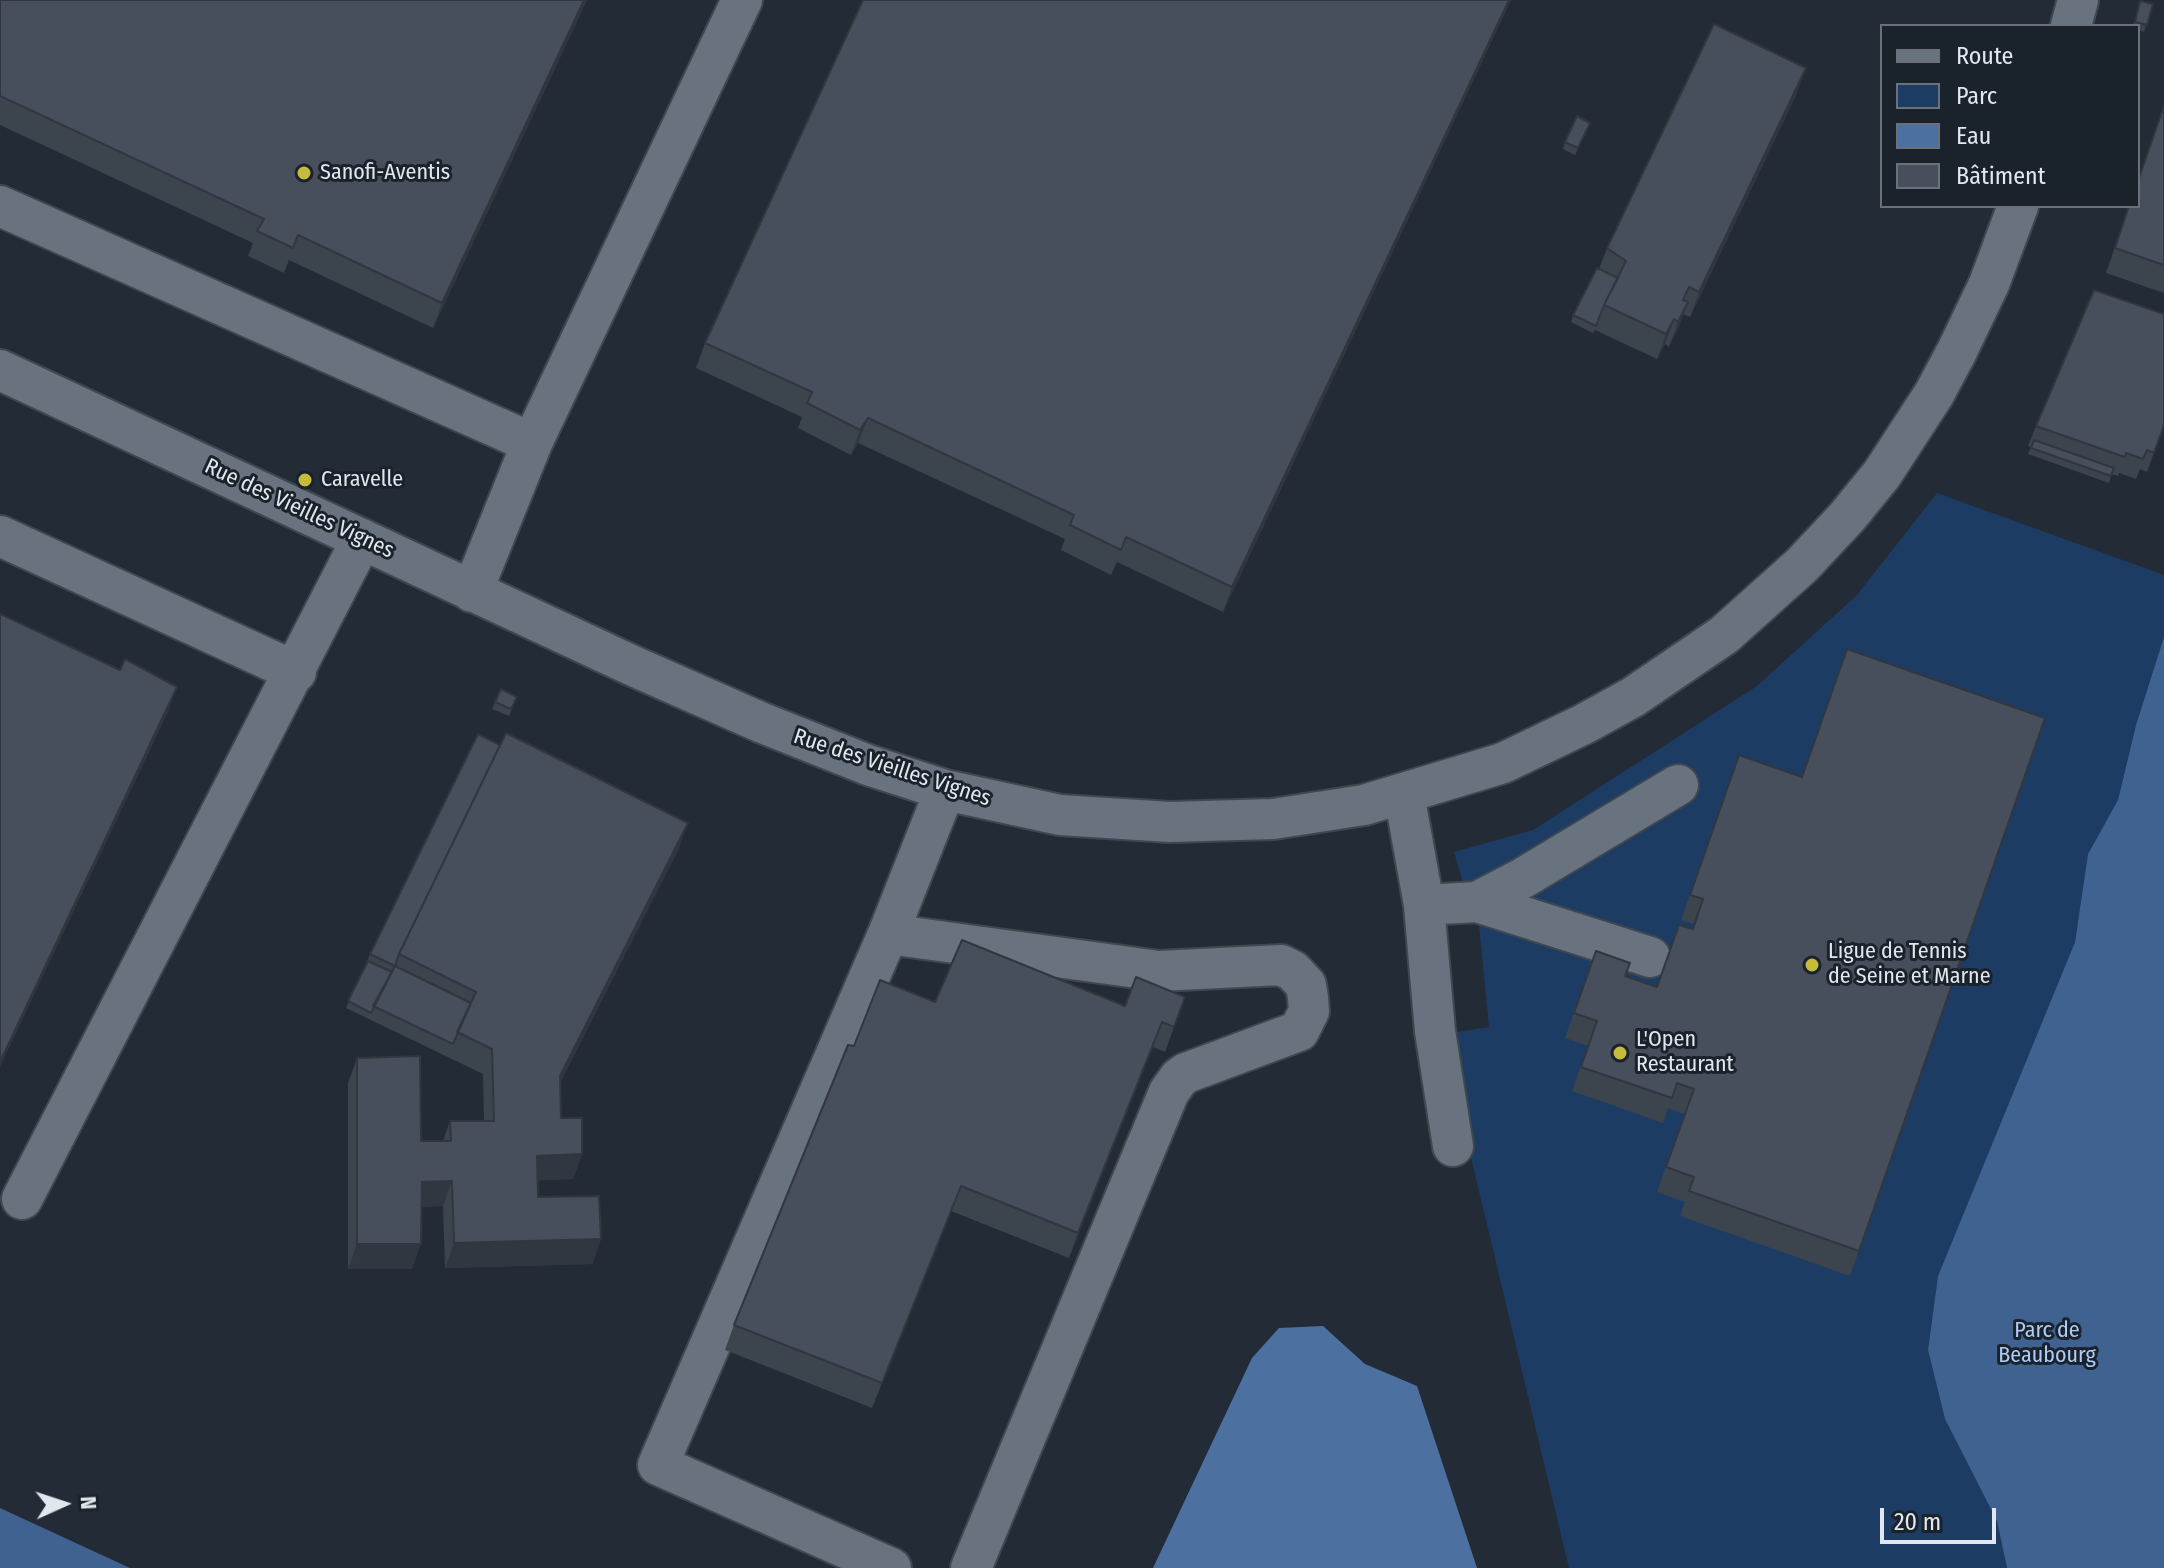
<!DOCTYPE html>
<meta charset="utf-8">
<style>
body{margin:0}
#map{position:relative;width:2164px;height:1568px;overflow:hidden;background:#232b36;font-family:"Fira Sans Condensed",sans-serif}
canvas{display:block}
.legend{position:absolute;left:1880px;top:24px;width:260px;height:184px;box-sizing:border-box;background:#1a222c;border:2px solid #6a717a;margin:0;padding:10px 14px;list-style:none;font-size:24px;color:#e1e7ee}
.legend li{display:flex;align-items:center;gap:16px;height:40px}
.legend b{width:40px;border:2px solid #6a717a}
.north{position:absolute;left:24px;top:1464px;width:80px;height:80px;-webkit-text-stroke:6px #1a222c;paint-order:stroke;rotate:87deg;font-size:22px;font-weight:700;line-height:32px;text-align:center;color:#e1e7ee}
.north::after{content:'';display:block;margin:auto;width:28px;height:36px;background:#e1e7ee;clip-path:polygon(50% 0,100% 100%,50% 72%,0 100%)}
.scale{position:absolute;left:1880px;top:1508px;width:116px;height:36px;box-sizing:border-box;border:4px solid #e1e7ee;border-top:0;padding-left:10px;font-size:24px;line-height:28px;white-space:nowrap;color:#e1e7ee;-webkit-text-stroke:6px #1a222c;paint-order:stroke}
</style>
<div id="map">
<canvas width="2164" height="1568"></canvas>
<ul class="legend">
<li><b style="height:10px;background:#69727f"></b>Route</li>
<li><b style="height:22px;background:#1d3c64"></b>Parc</li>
<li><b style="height:22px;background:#4c709f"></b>Eau</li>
<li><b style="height:22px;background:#464f5b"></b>Bâtiment</li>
</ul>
<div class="north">N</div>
<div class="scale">20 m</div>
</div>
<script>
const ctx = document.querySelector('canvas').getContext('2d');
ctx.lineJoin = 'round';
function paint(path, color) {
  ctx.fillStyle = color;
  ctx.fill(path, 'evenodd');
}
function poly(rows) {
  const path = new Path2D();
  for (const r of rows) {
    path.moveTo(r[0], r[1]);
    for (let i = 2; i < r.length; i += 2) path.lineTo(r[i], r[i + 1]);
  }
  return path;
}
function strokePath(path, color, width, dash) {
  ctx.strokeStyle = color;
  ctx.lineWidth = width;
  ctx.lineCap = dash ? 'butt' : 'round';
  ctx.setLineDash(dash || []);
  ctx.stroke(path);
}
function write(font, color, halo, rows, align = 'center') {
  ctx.font = font + ' "Fira Sans Condensed",sans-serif';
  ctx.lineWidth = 6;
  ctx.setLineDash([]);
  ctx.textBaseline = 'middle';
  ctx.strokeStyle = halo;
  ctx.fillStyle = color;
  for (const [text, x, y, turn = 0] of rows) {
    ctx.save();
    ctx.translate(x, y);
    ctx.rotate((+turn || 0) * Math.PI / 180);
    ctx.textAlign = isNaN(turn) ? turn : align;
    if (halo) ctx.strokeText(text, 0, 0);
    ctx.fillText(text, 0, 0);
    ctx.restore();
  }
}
paint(poly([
 [1937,493,2164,575,2164,637,2136,725,2118,800,2088,854,2075,942,1938,1276,1928,1350,1945,1419,1997,1521,2007,1568,1569,1568,1468,1145,1457,1032,1489,1027,1475,884,1464,886,1454,852,1533,830,1757,686,1857,595]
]), '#1d3c64');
paint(poly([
 [2164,637,2164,1568,2007,1568,1997,1521,1945,1419,1928,1350,1938,1276,2075,942,2088,854,2118,800,2136,725],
 [0,1508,130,1568,0,1568]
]), '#3f6291');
paint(poly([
 [1323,1326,1365,1364,1417,1386,1477,1568,1153,1568,1252,1358,1279,1328]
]), '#4c709f');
const minor = poly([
 [2071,26,2078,0],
 [0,206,532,443],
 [0,370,631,665,760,722,868,765,945,790,1060,815,1170,822,1273,819,1364,805,1503,763,1584,724,1633,697,1724,635,1802,565,1847,517,1882,474,1934,394,1957,351,1989,284,2018,206],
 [0,536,296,672],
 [472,592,532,443,742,0],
 [1404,794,1424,905,1435,1031,1453,1146],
 [1477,902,1650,957],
 [1424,905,1477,902,1523,878,1678,785],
 [888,934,1159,971,1281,965,1293,971,1306,985,1308,998,1309,1011,1299,1031,1186,1073,1179,1078,1169,1092,971,1568],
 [22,1199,362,539],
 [891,1568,658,1465,888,934,945,790]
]);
strokePath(minor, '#3f4750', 44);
strokePath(minor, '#69727f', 40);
paint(poly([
 [0,0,587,0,433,328,289,260,284,273,248,256,253,243,0,125],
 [863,0,1511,0,1223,612,1117,562,1111,575,1061,550,1065,539,858,443,851,455,798,428,802,417,696,368,705,343],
 [2140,1,2153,4,2144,32,2138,30,2138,26,2133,26],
 [1797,93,1690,317,1683,314,1669,347,1665,344,1657,359,1595,330,1596,328,1593,333,1571,322,1573,315,1599,269,1607,248],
 [2164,104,2164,293,2106,273],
 [1590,123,1575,155,1563,149,1565,142],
 [2164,425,2147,472,2140,469,2136,479,2119,473,2118,476,2112,474,2109,483,2028,454,2031,447,2028,446,2036,426],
 [517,697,509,716,492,709,495,702],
 [2045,718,1850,1276,1680,1216,1685,1202,1657,1192,1684,1114,1668,1108,1663,1123,1572,1091,1588,1046,1565,1038,1596,951,1626,976,1657,987,1692,929,1694,924,1681,920,1739,755,1802,777],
 [679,848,560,1083,561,1118,582,1154,573,1179,538,1180,538,1197,601,1239,592,1264,445,1268,443,1206,421,1207,412,1269,348,1269,348,1083,357,1058,421,1141,443,1141,450,1121,484,1121,483,1074,346,1008,370,954],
 [1185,997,1165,1052,1153,1047,1069,1258,951,1211,872,1408,725,1350,734,1325,854,1046,935,1002,1125,1006]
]), '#3c444e');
paint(poly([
 [584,0,587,0,433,328,442,303],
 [1509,0,1511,0,1223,612,1232,587],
 [1806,68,1797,93,1690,317,1699,292],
 [1688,302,1679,327,1669,347,1678,322],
 [1674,319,1665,344,1657,359,1666,334],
 [868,418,858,443,851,455,860,430],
 [177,687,168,712,0,1067,0,1062],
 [688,823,679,848,551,1101,560,1076],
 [1162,1022,1153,1047,1069,1258,1078,1233],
 [582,1154,573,1179,528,1181,537,1156],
 [452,1181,443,1206,413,1207,422,1182],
 [601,1239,592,1264,445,1268,454,1243],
 [357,1244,421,1244,412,1269,348,1269]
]), '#313740');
const building = poly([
 [0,0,584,0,442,303,298,235,293,248,257,231,264,219,0,96,0,0],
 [863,0,1509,0,1232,587,1126,537,1121,550,1070,525,1074,515,868,418,860,430,807,403,812,392,705,343,863,0],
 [2140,1,2153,4,2147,25,2135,22,2140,1],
 [1714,24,1806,68,1699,292,1689,287,1683,300,1688,302,1678,322,1674,319,1666,334,1604,305,1626,261,1607,248,1714,24],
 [2164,106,2164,265,2115,248,2129,206,2138,206,2138,181,2164,106],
 [1577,116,1590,123,1578,148,1565,142,1577,116],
 [1597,268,1618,278,1604,305,1596,326,1573,315,1597,268],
 [2094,290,2164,314,2164,425,2154,453,2147,450,2143,459,2126,453,2125,457,2119,455,2036,426,2094,290],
 [2034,440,2114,468,2111,476,2031,448,2034,440],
 [0,614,120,670,125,659,177,687,0,1062,0,614],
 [1847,649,2045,718,1859,1251,1689,1191,1694,1177,1666,1167,1694,1089,1677,1083,1672,1098,1581,1067,1597,1021,1574,1013,1596,951,1630,963,1625,976,1657,987,1679,925,1693,929,1703,899,1690,895,1739,755,1802,777,1847,649],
 [501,689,517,697,511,709,495,702,501,689],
 [506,733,688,823,560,1076,561,1118,582,1118,582,1154,537,1156,538,1197,599,1196,601,1239,454,1243,452,1181,422,1182,421,1244,357,1244,357,1058,420,1056,421,1141,451,1141,450,1121,494,1121,492,1049,457,1032,476,992,399,954,506,733],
 [478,734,500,745,399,954,395,966,370,954,478,734],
 [962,940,1125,1006,1136,977,1185,997,1174,1027,1162,1022,1078,1233,961,1186,882,1383,734,1325,848,1045,854,1046,880,980,935,1002,962,940],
 [368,961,392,972,371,1013,348,1001,368,961],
 [395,966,471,1003,453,1044,373,1006,395,966]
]);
paint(building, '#464f5b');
strokePath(building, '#313740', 2);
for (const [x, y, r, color] of [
 [304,173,8,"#c5bc3d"],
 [305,480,8,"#c5bc3d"],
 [1812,965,8,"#c5bc3d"],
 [1620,1053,8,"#c5bc3d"]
]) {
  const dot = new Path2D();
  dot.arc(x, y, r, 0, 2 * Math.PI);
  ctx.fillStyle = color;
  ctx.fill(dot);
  strokePath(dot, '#1a222c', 3);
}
write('22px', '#e1e7ee', '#1a222c', [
 ["Sanofi-Aventis",320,173],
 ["Caravelle",321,480],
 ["Ligue de Tennis",1828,952],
 ["de Seine et Marne",1828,977],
 ["L'Open",1636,1040],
 ["Restaurant",1636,1065]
], 'left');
write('22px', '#e1e7ee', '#1a222c', [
 ["Rue des Vieilles Vignes",299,509,25],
 ["Rue des Vieilles Vignes",892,768,18]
]);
write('22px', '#adccf7', '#1a222c', [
 ["Parc de",2047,1331],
 ["Beaubourg",2047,1356]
]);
</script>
